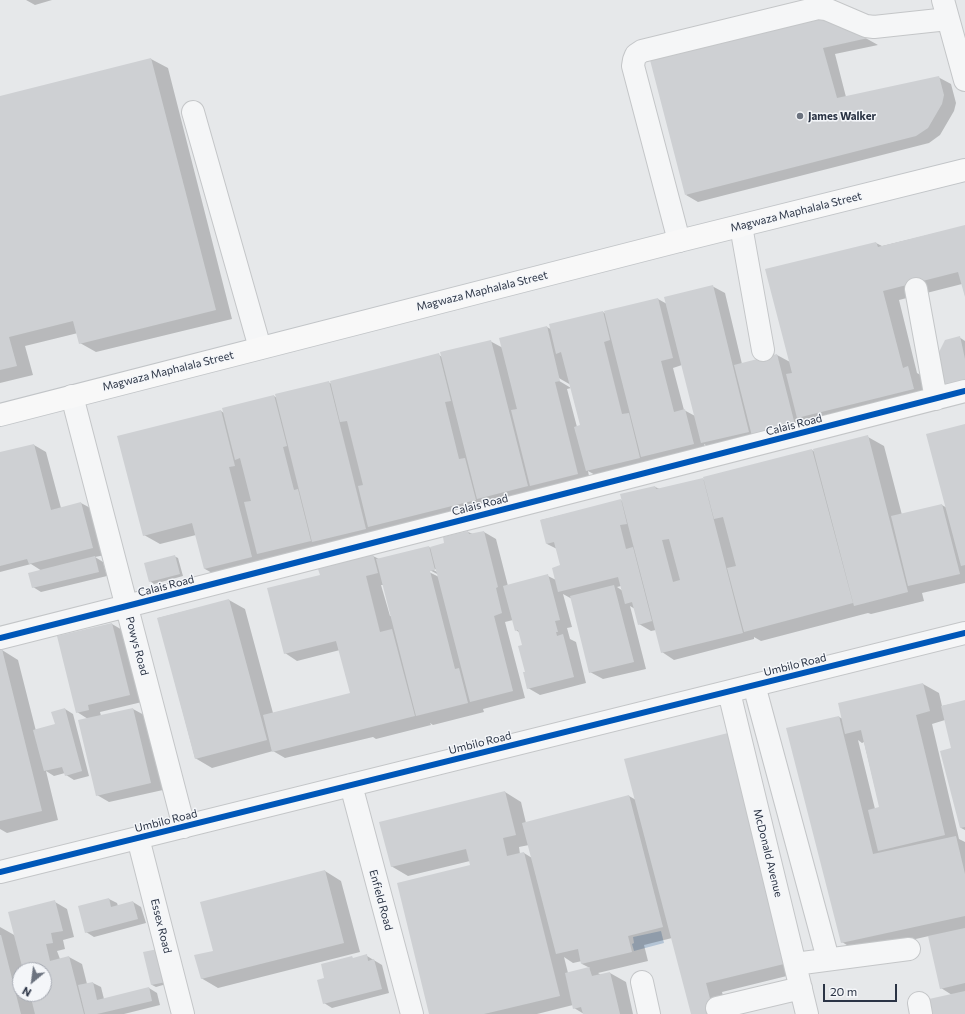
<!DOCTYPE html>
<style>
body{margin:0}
#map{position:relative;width:965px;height:1014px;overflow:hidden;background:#e6e8ea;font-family:Commissioner,sans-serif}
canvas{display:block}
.north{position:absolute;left:12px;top:962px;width:40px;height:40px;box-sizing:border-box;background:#f4f6f9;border:1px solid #a4a8b1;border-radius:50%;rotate:209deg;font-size:11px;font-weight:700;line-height:16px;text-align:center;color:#2b3445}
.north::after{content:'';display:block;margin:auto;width:14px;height:18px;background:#6c737f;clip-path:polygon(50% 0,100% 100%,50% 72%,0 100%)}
.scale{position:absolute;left:823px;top:984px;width:74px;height:18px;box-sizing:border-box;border:2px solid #2b3445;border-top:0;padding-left:5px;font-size:12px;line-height:14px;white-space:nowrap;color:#2b3445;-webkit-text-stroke:3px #f4f6f9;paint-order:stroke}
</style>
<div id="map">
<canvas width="965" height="1014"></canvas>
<div class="north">N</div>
<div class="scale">20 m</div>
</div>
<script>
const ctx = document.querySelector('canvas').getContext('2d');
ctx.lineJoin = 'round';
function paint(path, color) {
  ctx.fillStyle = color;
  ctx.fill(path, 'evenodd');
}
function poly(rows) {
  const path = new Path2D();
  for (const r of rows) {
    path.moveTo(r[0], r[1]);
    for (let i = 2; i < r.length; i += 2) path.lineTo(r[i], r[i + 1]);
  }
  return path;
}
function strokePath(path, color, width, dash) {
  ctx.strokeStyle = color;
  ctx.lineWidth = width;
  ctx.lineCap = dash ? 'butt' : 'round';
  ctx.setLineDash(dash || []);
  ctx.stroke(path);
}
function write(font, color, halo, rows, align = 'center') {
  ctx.font = font + ' Commissioner,sans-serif';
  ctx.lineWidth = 3;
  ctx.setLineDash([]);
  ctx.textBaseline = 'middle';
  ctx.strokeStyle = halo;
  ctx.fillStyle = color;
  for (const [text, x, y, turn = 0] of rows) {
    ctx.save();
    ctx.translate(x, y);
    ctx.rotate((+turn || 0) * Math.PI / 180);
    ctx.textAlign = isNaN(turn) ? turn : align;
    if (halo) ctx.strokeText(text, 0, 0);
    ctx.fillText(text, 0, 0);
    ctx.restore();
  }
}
paint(poly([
 [661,931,664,943,634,951,632,944,634,943,633,937]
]), '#b4c4d5');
paint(poly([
 [26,0,52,0,35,5],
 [828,17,878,45,835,54,846,97,938,77,951,84,956,103,954,111,940,135,929,143,698,202,686,195],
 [151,59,168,68,232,319,96,352,80,343,78,333,25,346,33,375,0,383,0,97],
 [965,226,965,295,962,284,899,300,917,373,924,377,930,398,714,450,704,444,706,451,599,477,588,471,590,481,271,561,266,558,268,566,221,578,205,569,196,535,160,544,144,535,221,411,224,413,274,396,277,398,328,382,332,384,439,355,442,357,490,341,503,348,547,327,552,330,603,312,606,314,658,299,667,304,712,286,725,293,742,364,777,355,790,362,876,243,882,246],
 [682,365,695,416,684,410,673,368],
 [557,377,571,385,571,388,556,379],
 [571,388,581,426,577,427,567,389],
 [959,337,965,341,965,389],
 [965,425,965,583,922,593,924,601,871,614,868,613,761,641,754,637,754,639,674,660,662,652,656,630,651,631,639,624,635,609,630,606,646,669,603,679,590,672,572,599,563,594,572,627,567,628,570,639,576,642,586,683,540,695,528,688,523,646,520,633,516,630,513,620,505,622,525,698,483,709,484,712,433,725,430,723,431,725,376,739,373,737,285,758,273,751,212,768,195,758,158,618,229,600,245,609,273,713,351,695,340,650,297,661,285,653,321,576,373,556,379,559,429,547,432,549,445,544,468,532,473,534,484,532,496,539,508,586,548,576,556,580,561,566,557,549,547,544,541,520,623,500,655,487,660,489,702,479,705,480,812,450,815,452,868,437,884,446,902,515,942,505,947,508],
 [431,567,437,570,437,572,430,568],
 [426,568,439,575,439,577,425,570],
 [381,585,384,585,392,616,390,616],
 [621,586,623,591,617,587],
 [34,445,46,452,61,508,81,503,94,510,105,555,95,557,103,562,107,576,41,592,33,587,42,571,31,564,0,572,0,453],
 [174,556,178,558,183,576,154,584,150,581],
 [112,624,124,631,142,702,100,712,101,716,133,709,146,716,163,790,109,802,97,795,88,719,77,712],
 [2,650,18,660,36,731,56,725,65,709,73,714,89,776,74,780,66,775,65,773,54,776,46,771,58,820,7,833,0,829,0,651],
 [923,684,939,693,942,706,965,701,965,830,961,828,953,749,945,720,932,724,959,839,965,842,965,1014,933,1014,952,995,941,988,929,936,858,952,842,942,839,717,843,719],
 [858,740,862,743,864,742,880,808,875,809],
 [505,792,521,802,526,823,629,796,636,800,803,972,722,992,728,1014,692,1014,672,938,644,945,648,961,598,973,601,975,610,973,626,982,633,1014,584,1014,574,1008,573,1005,537,1014,431,1014,471,866,470,861,408,876,391,866],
 [529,845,532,858,524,853,520,854,519,847],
 [564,957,573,963,582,961,582,964,590,968,568,973],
 [325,871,341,881,360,952,218,988,201,978,214,952],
 [109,899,117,903,118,906,133,902,141,907,146,923,94,937,86,932],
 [55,902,67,909,74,937,63,940,65,949,57,951,60,959,69,957,82,964,87,984,93,983,101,987,104,999,149,988,157,993,160,1005,124,1014,0,1014,0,927,16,936],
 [20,970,44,970,44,994,20,994],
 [144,953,170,983,156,987,152,985],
 [367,956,382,965,389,993,332,1008,324,1003,326,979]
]), '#0003');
paint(poly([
 [828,16,868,38,823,48,837,98,939,76,944,95,942,104,928,128,916,136,685,195,650,60],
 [151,58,216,310,79,344,73,321,9,337,17,366,0,370,0,96],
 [965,225,965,297,958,272,883,291,903,368,908,366,914,389,797,418,786,374,792,373,765,269,876,242,878,247],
 [713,285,749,432,701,443,664,297],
 [658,298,673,358,661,361,674,412,685,409,694,444,641,457,604,311],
 [603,311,610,340,604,342,622,414,629,413,640,458,586,471,574,427,580,425,561,352,556,354,549,324],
 [547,326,560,381,555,382,578,474,530,486,511,410,517,409,499,338],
 [960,336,965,359,965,383,942,388,935,360,945,340],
 [491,340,528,486,477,499,440,352],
 [439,353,451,401,445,402,459,459,465,458,476,500,368,527,358,486,363,485,347,421,340,422,330,381],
 [777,354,795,425,752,436,734,365],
 [329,381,366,529,312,542,275,394],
 [274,395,287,446,283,447,294,490,298,489,311,541,257,554,244,502,251,501,240,458,235,460,222,408],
 [221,410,235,466,229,467,252,557,204,569,192,523,143,536,117,436],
 [965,424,965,565,961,566,926,434],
 [868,435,908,592,854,606,813,449],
 [34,444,51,510,81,502,93,548,29,564,27,559,0,566,0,452],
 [812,449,853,603,744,632,727,568,736,566,723,517,714,519,703,477],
 [703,478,743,633,661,653,620,494,655,486,656,489],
 [669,539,680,580,673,582,662,540],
 [621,499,627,524,620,525,626,549,633,547,652,621,638,625,632,602,625,604,618,577,558,592,552,568,560,565,554,542,546,544,540,520],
 [942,504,960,574,908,586,891,516],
 [468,531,469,534,484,531,498,587,496,588,502,613,494,616,513,691,470,702,430,547,444,543,443,537],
 [429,546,435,570,430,571,455,669,459,668,468,703,416,716,376,559],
 [373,554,378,573,366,576,380,632,392,629,415,716,272,752,263,715,350,693,336,641,284,654,267,588,320,575,318,569],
 [175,555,180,574,149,582,144,563],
 [95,556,99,572,32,588,28,573],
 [548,574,560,620,555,621,558,632,556,632,557,636,563,634,574,677,527,689,523,672,525,672,518,646,522,645,518,630,515,631,503,586],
 [614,585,634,662,589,673,570,596],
 [229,599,267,740,195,759,157,618],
 [112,623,130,695,88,705,89,710,76,713,57,636],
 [2,649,42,811,0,821,0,650],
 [923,683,930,711,916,715,945,835,878,851,868,810,879,807,861,730,845,734,838,703],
 [965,700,965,827,960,828,940,751,951,748,941,706],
 [65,708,82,771,65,776,62,767,44,771,33,730,55,724,51,712],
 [133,708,151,783,96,796,78,720],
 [839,716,873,854,956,836,965,874,965,916,841,943,786,728],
 [728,733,788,963,706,983,714,1014,691,1014,624,759],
 [505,791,516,835,503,838,507,856,524,852,560,996,484,1014,429,1014,397,883,470,865,466,849,391,867,379,822],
 [629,795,663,927,628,936,632,952,581,964,578,949,556,954,522,823],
 [325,870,344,943,201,979,194,955,213,951,200,902],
 [109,898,111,907,133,901,138,919,85,933,78,906],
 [55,900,63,931,51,933,53,943,46,944,50,961,69,956,84,1014,35,1014,30,994,44,994,44,970,23,970,8,912],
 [965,928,965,983,940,989,928,936],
 [0,935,1,935,21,1014,0,1014],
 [158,949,166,982,151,985,143,952],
 [367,954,368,961,374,959,382,989,323,1004,317,980,324,978,321,964,352,956,353,958],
 [589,967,592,976,610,972,620,1014,583,1014,581,1007,573,1009,565,973],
 [93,982,97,1000,149,987,152,1001,97,1014,85,1014,78,985],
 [965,991,965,1014,932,1014,929,999]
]), '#ced0d3');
const minor = poly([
 [943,0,965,80],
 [193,112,260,348],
 [741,226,763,350],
 [679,241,633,66,634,60,636,55,642,51,818,8,826,9,866,26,874,27,948,19],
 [916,289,936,399],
 [72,396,184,827],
 [0,638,127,606,965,391],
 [754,685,828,959],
 [729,692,807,1014],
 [351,785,412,1014],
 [138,838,183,1014],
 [0,872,965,633],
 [795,964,909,949],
 [642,982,649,1014],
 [919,1003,921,1014],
 [717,1008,801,988]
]);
const major = poly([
 [0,415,679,241,965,170]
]);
strokePath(minor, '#c4c6c8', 24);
strokePath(major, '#c2c5c8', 24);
strokePath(minor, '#f5f6f7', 22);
strokePath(major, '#f8f8f8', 22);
strokePath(poly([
 [0,638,127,606,965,391],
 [0,872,965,633]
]), '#0057b8', 6);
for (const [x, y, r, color] of [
 [800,116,4,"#6c737f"]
]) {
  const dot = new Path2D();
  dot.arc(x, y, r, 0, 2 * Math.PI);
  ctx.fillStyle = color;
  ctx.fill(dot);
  strokePath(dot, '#f4f6f9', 1.5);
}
write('bold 11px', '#2b3445', '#f4f6f9', [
 ["James Walker",808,116]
], 'left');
write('11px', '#2b3445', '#f4f6f9', [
 ["Magwaza Maphalala Street",796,212,-14],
 ["Magwaza Maphalala Street",482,291,-14],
 ["Magwaza Maphalala Street",168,371,-14],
 ["Calais Road",794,425,-14],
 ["Calais Road",480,505,-14],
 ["Calais Road",166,586,-14],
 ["Powys Road",137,646,75],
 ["Umbilo Road",795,665,-14],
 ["Umbilo Road",480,743,-14],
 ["Umbilo Road",166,821,-14],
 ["McDonald Avenue",768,853,76],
 ["Enfield Road",381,900,75],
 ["Essex Road",161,926,76]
]);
</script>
